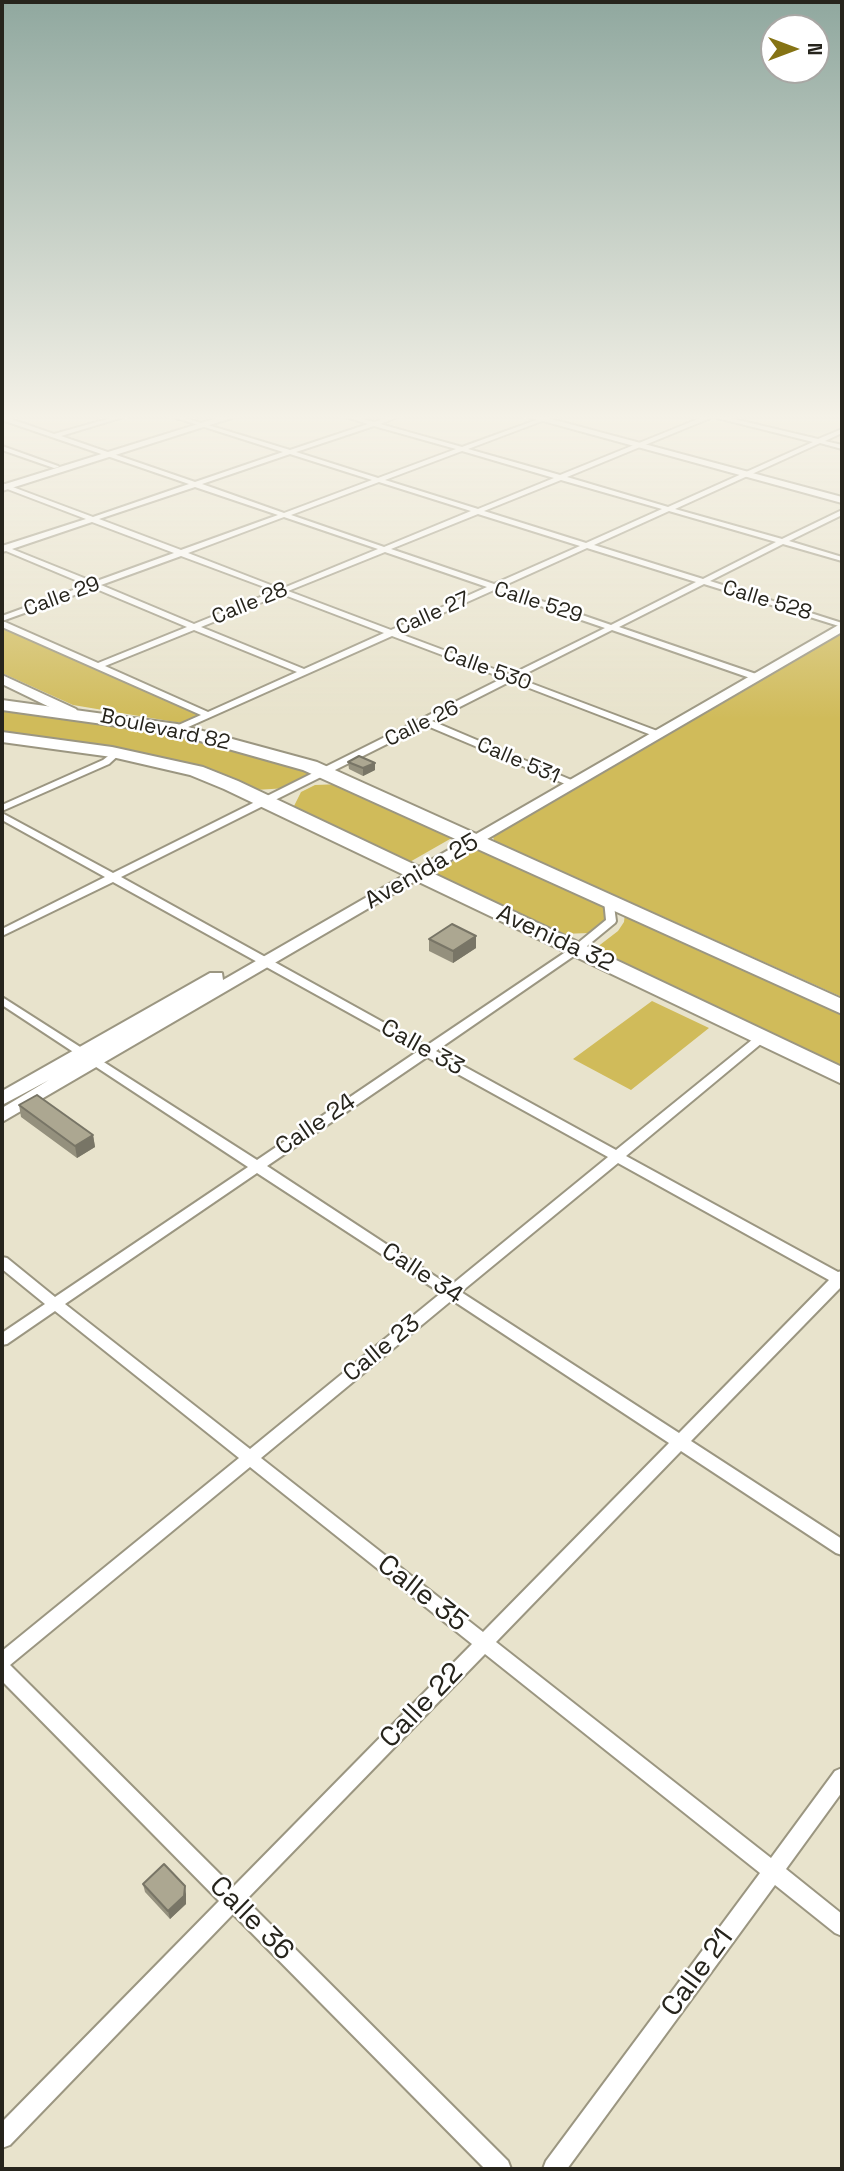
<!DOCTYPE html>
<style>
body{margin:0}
#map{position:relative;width:844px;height:2171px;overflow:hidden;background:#e8e3cc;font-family:"Space Grotesk",sans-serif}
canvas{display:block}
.frame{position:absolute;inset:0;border:4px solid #26241c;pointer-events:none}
.north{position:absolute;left:760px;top:14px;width:70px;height:70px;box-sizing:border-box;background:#fff;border:2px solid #a8a7a4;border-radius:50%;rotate:90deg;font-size:19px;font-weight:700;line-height:28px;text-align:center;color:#26241c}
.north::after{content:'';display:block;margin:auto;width:24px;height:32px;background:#857314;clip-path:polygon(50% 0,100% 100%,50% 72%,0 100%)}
</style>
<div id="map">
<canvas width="844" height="2171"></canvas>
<div class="frame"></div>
<div class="north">N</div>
</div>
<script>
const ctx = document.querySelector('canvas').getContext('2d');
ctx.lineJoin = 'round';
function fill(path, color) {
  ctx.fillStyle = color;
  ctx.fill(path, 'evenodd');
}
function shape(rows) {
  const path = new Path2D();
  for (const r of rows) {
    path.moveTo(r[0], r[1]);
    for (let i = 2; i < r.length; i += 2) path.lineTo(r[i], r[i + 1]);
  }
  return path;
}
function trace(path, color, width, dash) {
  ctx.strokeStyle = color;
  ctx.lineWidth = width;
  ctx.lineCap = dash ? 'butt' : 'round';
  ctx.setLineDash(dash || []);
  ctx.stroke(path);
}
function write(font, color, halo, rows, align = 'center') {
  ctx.font = font + ' "Space Grotesk",sans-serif';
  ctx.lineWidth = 5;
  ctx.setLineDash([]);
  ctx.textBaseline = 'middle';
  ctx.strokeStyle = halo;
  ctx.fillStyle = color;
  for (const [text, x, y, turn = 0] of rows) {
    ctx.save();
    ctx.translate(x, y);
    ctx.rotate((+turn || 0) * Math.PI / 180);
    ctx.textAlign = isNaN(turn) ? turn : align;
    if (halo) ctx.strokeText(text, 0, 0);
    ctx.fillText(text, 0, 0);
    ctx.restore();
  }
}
const green = shape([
 [2,627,195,711,198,716,181,723,73,705,2,673],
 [842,631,842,997,494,841,493,836],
 [2,707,154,728,319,772,288,788,255,790,44,738,2,735],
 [341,784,457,835,408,863,302,813,294,806,301,792,315,785],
 [479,845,606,906,608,918,599,929,589,933,562,934,431,875],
 [625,913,842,1010,842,1070,592,951,618,931,624,922],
 [652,1001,709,1028,631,1090,573,1059]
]);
const street = shape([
 [122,415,130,415,61,436,195,482,283,452,167,415,175,415,290,450,368,424,340,415,348,415,374,422,395,415,403,415,380,424,462,447,550,415,558,415,468,449,560,475,708,415,717,415,818,439,842,429,842,433,825,441,842,445,842,449,820,443,675,509,782,539,842,510,842,515,789,541,842,557,842,561,783,544,710,581,842,623,842,627,704,584,619,627,759,675,759,679,753,679,612,630,517,678,660,732,660,736,654,736,511,681,432,721,576,782,576,786,570,786,425,725,121,877,426,1046,573,947,606,920,604,900,605,898,613,898,616,921,615,923,581,951,436,1051,616,1150,758,1035,762,1034,768,1038,626,1156,838,1272,842,1271,842,1286,691,1441,842,1539,842,1555,836,1553,681,1451,496,1642,771,1858,835,1771,842,1768,842,1792,786,1869,842,1914,842,1936,835,1933,775,1885,567,2169,543,2169,546,2161,760,1873,485,1654,246,1900,508,2161,511,2169,485,2169,233,1914,10,2145,2,2148,2,2122,219,1901,2,1681,2,1651,239,1458,55,1311,7,1344,2,1345,2,1333,45,1304,2,1269,2,1257,7,1258,55,1297,248,1167,2,1005,2,997,257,1160,418,1051,113,882,2,936,2,929,105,877,2,820,2,813,113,873,503,678,392,636,177,732,173,729,174,727,201,715,2,627,2,622,5,622,98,663,187,627,94,588,2,621,2,616,87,585,6,551,2,552,2,546,86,519,2,487,2,483,93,517,189,484,2,420,2,416,54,434,122,415],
 [713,417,813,442,668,507,567,477,713,417],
 [374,426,456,449,378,478,296,452,374,426],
 [462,451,554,478,478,509,385,480,462,451],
 [290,454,372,480,284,513,202,484,290,454],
 [561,480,662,509,586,543,484,511,561,480],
 [379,482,471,511,384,547,291,515,379,482],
 [195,487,278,515,181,550,99,519,195,487],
 [669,511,776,542,703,579,594,545,669,511],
 [478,514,580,546,494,584,391,549,478,514],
 [284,517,378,549,281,589,188,553,284,517],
 [92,522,174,553,94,582,12,549,92,522],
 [587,548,696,582,611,625,501,587,587,548],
 [385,552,487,587,391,630,288,591,385,552],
 [181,556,275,591,194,624,101,585,181,556],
 [494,590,605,628,510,675,398,633,494,590],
 [282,594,384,633,304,669,201,627,282,594],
 [194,630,297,672,208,712,105,666,194,630],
 [427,1057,608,1157,450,1286,267,1166,427,1057],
 [618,1163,829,1280,679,1433,461,1292,618,1163],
 [257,1173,441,1293,250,1449,65,1304,257,1173],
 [452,1300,669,1443,483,1632,261,1458,452,1300],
 [250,1467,472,1644,233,1887,10,1665,250,1467],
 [2,446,58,466,59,467,54,468,2,450,2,446],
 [116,750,121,753,109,764,2,811,2,805,103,760,116,750]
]);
const secondary = shape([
 [227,415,241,415,2,491,2,485,227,415],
 [521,415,536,415,842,497,842,503,521,415],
 [842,623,842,632,2,1122,2,1108,49,1080,2,1105,2,1091,210,973,222,973,223,980,842,623],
 [2,675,76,709,78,712,66,715,2,684,2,675]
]);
const highway = shape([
 [2,700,177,724,317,762,842,999,842,1014,303,770,175,734,2,710,2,700],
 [2,732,112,747,203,767,238,781,842,1067,842,1084,224,789,190,775,112,757,2,742,2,732]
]);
const wall = shape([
 [348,762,375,763,375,770,363,776,349,769],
 [476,936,476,948,453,963,429,951,429,939],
 [19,1105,93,1135,95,1147,77,1158,21,1117],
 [143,1884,186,1894,186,1904,170,1919,145,1892]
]);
const shadedWall = shape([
 [375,763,375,770,363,776,363,768],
 [476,936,476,948,453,963,453,951],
 [93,1135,95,1147,77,1158,75,1146],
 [185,1886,186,1894,186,1904,170,1919,168,1911]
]);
const building = shape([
 [359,756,375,763,363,768,348,762,359,756],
 [452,924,476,936,453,951,429,939,452,924],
 [37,1095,93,1135,75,1146,19,1105,37,1095],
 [164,1864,185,1886,184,1896,168,1911,143,1884,164,1864]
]);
const farStreetnames = [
 ["Calle 29",62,597,-20],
 ["Calle 528",767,601,17],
 ["Calle 529",538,603,18],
 ["Calle 28",250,604,-22],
 ["Calle 27",433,614,-24],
 ["Calle 530",487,669,20],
 ["Calle 26",422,724,-26],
 ["Boulevard 82",165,730,12],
 ["Calle 531",518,761,23]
];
const streetNames = [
 ["Avenida 25",422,872,-30],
 ["Avenida 32",555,939,25],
 ["Calle 33",422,1048,29],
 ["Calle 24",316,1125,-34],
 ["Calle 34",422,1274,33],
 ["Calle 23",382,1349,-39]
];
const nearStreetnames = [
 ["Calle 35",422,1594,38],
 ["Calle 22",422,1706,-46],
 ["Calle 36",251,1919,45],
 ["Calle 21",698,1973,-54]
];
fill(green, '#d0bb5a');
trace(street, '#9b9681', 4);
trace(secondary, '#9b9681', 4);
trace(highway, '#9b9681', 4);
fill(street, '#fff');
fill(secondary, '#fff');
fill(highway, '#fff');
fill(wall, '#94907d');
fill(shadedWall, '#787566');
fill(building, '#aca791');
trace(building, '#787566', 2);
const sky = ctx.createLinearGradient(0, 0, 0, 719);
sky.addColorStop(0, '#90a89f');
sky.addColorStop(0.58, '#f5f2e8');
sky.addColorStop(1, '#f5f2e800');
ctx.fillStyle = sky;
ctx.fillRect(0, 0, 844, 719);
write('21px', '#26241c', '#fff', farStreetnames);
write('24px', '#26241c', '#fff', streetNames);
write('28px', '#26241c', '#fff', nearStreetnames);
</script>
